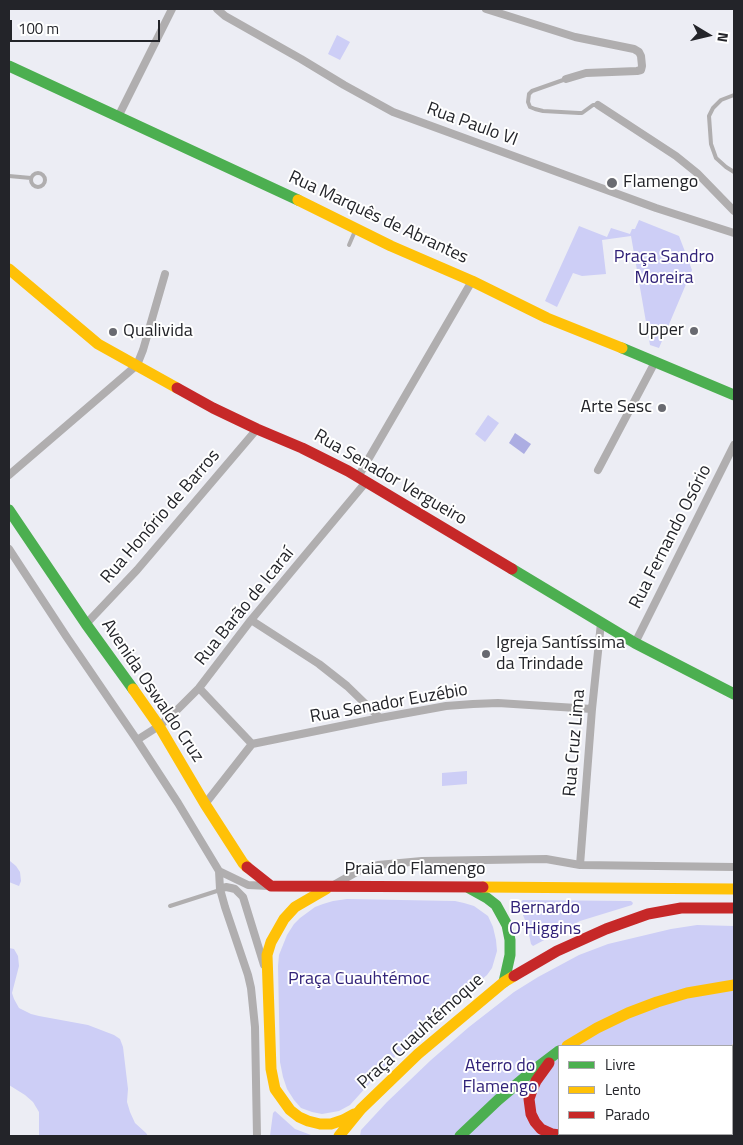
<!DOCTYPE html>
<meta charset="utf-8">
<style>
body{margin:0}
#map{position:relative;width:743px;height:1145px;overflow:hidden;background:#ecedf4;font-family:"Titillium Web",sans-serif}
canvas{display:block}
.frame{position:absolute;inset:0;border:10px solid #232429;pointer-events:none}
.legend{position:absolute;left:558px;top:1045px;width:175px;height:90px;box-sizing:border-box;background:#fff;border:1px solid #a7a7a9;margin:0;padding:6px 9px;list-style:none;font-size:15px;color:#232429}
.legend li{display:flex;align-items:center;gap:10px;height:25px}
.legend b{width:25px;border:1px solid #a7a7a9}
.north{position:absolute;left:683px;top:10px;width:50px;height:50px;-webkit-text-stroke:4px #fff;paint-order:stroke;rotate:99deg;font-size:14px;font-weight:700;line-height:20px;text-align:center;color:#232429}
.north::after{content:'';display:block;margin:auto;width:18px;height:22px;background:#232429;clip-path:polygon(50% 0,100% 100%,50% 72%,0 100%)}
.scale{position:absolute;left:10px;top:20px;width:150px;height:22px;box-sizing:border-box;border:2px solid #232429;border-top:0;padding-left:6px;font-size:15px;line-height:18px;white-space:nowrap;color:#232429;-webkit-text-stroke:4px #fff;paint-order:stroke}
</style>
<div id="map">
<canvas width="743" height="1145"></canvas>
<div class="frame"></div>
<ul class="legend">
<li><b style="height:6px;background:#4caf50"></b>Livre</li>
<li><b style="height:6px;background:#ffc107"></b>Lento</li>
<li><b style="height:6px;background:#c62828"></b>Parado</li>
</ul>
<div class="north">N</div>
<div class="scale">100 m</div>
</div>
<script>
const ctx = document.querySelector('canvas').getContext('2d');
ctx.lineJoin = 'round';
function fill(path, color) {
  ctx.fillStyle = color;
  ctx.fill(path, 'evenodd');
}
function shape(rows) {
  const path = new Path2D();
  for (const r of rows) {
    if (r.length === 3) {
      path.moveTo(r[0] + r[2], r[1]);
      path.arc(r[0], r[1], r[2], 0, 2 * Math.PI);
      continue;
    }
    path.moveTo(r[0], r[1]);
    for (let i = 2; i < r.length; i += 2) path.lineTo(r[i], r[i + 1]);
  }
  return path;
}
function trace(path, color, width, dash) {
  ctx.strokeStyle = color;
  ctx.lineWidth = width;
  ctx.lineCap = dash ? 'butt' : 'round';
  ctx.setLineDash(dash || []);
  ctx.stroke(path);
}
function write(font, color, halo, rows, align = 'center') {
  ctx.font = font + ' "Titillium Web",sans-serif';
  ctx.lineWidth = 4;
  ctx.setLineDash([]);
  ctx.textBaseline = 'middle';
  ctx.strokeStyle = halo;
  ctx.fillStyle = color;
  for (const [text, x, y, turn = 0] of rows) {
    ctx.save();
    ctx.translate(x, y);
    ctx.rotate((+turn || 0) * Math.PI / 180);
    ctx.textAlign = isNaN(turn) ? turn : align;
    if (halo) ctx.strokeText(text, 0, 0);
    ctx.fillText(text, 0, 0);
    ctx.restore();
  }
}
const green = shape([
 [337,35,350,42,340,60,328,54],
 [639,220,679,236,692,270,659,348,650,345,631,236,602,240,606,274,582,276,573,273,557,307,545,301,579,226,607,237,611,228,630,234,632,229,635,229],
 [488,415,499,423,485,442,475,434],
 [467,771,467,784,442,786,442,773],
 [9,859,10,861,16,866,20,872,21,881,19,886,9,882],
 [347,899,455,901,464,903,474,906,488,916,493,927,496,940,497,951,492,968,487,975,433,1021,387,1064,350,1105,339,1111,322,1114,312,1112,301,1108,294,1100,287,1089,283,1077,280,1062,278,966,279,955,287,935,294,924,300,918,315,907,323,904,333,901],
 [523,900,631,901,633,903,632,905,580,921,533,946,531,944,527,925,519,905,520,902],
 [697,925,734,926,734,1136,360,1136,361,1130,387,1102,431,1060,469,1027,514,992,538,977,579,955,608,944,671,929],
 [559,1046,732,1046,732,1134,559,1134],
 [9,948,14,949,18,956,19,966,12,993,14,999,19,1008,31,1014,39,1016,88,1025,114,1035,120,1039,123,1047,128,1089,127,1102,130,1112,135,1123,146,1133,148,1136,39,1136,39,1112,33,1102,25,1095,9,1085],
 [275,1111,295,1129,311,1135,324,1136,270,1136,273,1113]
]);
const water = shape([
 [515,433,531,444,524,454,509,443]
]);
const lane = shape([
 [566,79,532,91,529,94,528,102,530,107,535,109,543,111,579,113,582,113,593,105,598,105],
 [734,95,721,100,713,108,709,116,711,144,716,158,726,167,734,172],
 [38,180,7],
 [9,176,31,178],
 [349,245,355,231],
 [170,906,220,890]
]);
const street = shape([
 [217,9,225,16,301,59,344,85,393,112,656,208,734,233],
 [486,9,575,37,634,49,639,52,641,56,642,66,641,70,637,71,586,73,566,79],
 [598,105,676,156,697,173,734,211],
 [118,117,172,9],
 [598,470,655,362],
 [9,475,137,365,143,350,165,274],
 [358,477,472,281],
 [9,549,66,636,137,740,178,803,219,871,248,885,269,886],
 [251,620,319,664,347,686,380,718],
 [86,624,137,570,257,429],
 [635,643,734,445],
 [199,688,252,744],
 [137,740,159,726,170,717,199,688,251,620,366,482],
 [252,744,380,718,446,706,473,704,498,703,592,709],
 [205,804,252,744],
 [580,865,592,709,601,623],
 [219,871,220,889,225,907,248,975,251,988,255,1027,257,1136],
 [332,886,360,870,378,865,422,861,546,859,580,865,734,867],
 [220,889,226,887,231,888,235,889,243,897,264,965]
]);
const fast = shape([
 [9,66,298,200],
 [622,348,734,395],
 [9,510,86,624,133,689],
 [512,569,635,643,734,694],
 [469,888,487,898,496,905,507,925,510,940,510,955,504,982],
 [460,1136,498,1100,530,1073,559,1051]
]);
const slow = shape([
 [298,200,391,246,472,281,547,318,622,348],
 [9,269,98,344,177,388],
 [133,689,159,726,205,804,243,863,247,867],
 [483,887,734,889],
 [326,889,295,907,284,919,271,942,267,955,271,1069,275,1089,290,1110,299,1117,308,1121,320,1124,331,1124,343,1120,354,1114],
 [567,1046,597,1028,628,1013,657,1002,687,993,734,985],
 [732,1051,734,1050],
 [339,1136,361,1109,418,1054,504,982,514,976]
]);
const jam = shape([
 [177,388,213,408,257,429,302,448,348,471,512,569],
 [247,867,271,886,483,887],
 [514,976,557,951,606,929,648,914,681,908,734,908],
 [549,1063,536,1081,532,1090,529,1099,531,1114,535,1122,541,1129,552,1134,559,1135,573,1134],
 [587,1136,589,1134]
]);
const markers = [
 [612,183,6,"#696a70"],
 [694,331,5,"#696a70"],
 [113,332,5,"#696a70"],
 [662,408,5,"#696a70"],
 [486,654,5,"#696a70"]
];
const streetNames = [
 ["Rua Paulo VI",472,125,20],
 ["Rua Marquês de Abrantes",378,218,25],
 ["Rua Senador Vergueiro",390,478,30],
 ["Rua Honório de Barros",161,517,-49],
 ["Rua Fernando Osório",671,537,-63],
 ["Rua Barão de Icaraí",245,607,-51],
 ["Avenida Oswaldo Cruz",152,691,56],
 ["Rua Senador Euzébio",389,704,-10],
 ["Rua Cruz Lima",575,743,-85],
 ["Praia do Flamengo",415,870],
 ["Praça Cuauhtémoque",421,1032,-42]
];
const poiNames = [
 ["Flamengo",623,183],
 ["Upper",684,331,"right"],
 ["Qualivida",123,332],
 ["Arte Sesc",652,408,"right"],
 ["Igreja Santíssima",496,644],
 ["da Trindade",496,665]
];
const parkNames = [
 ["Praça Sandro",664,258],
 ["Moreira",664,279],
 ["Bernardo",545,909],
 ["O'Higgins",545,930],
 ["Praça Cuauhtémoc",359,980],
 ["Aterro do",500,1067],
 ["Flamengo",500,1088]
];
fill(green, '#cdcef6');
fill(water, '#acade2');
trace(lane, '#b0aeaf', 4);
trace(street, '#b0aeaf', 8);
trace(fast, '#4caf50', 11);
trace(slow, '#ffc107', 11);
trace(jam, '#c62828', 11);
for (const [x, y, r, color] of markers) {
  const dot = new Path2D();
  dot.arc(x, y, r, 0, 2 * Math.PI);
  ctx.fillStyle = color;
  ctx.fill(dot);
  trace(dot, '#fff', 2);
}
write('18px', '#232429', '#fff', streetNames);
write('18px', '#232429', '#fff', poiNames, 'left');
write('18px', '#312278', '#fff', parkNames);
</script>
